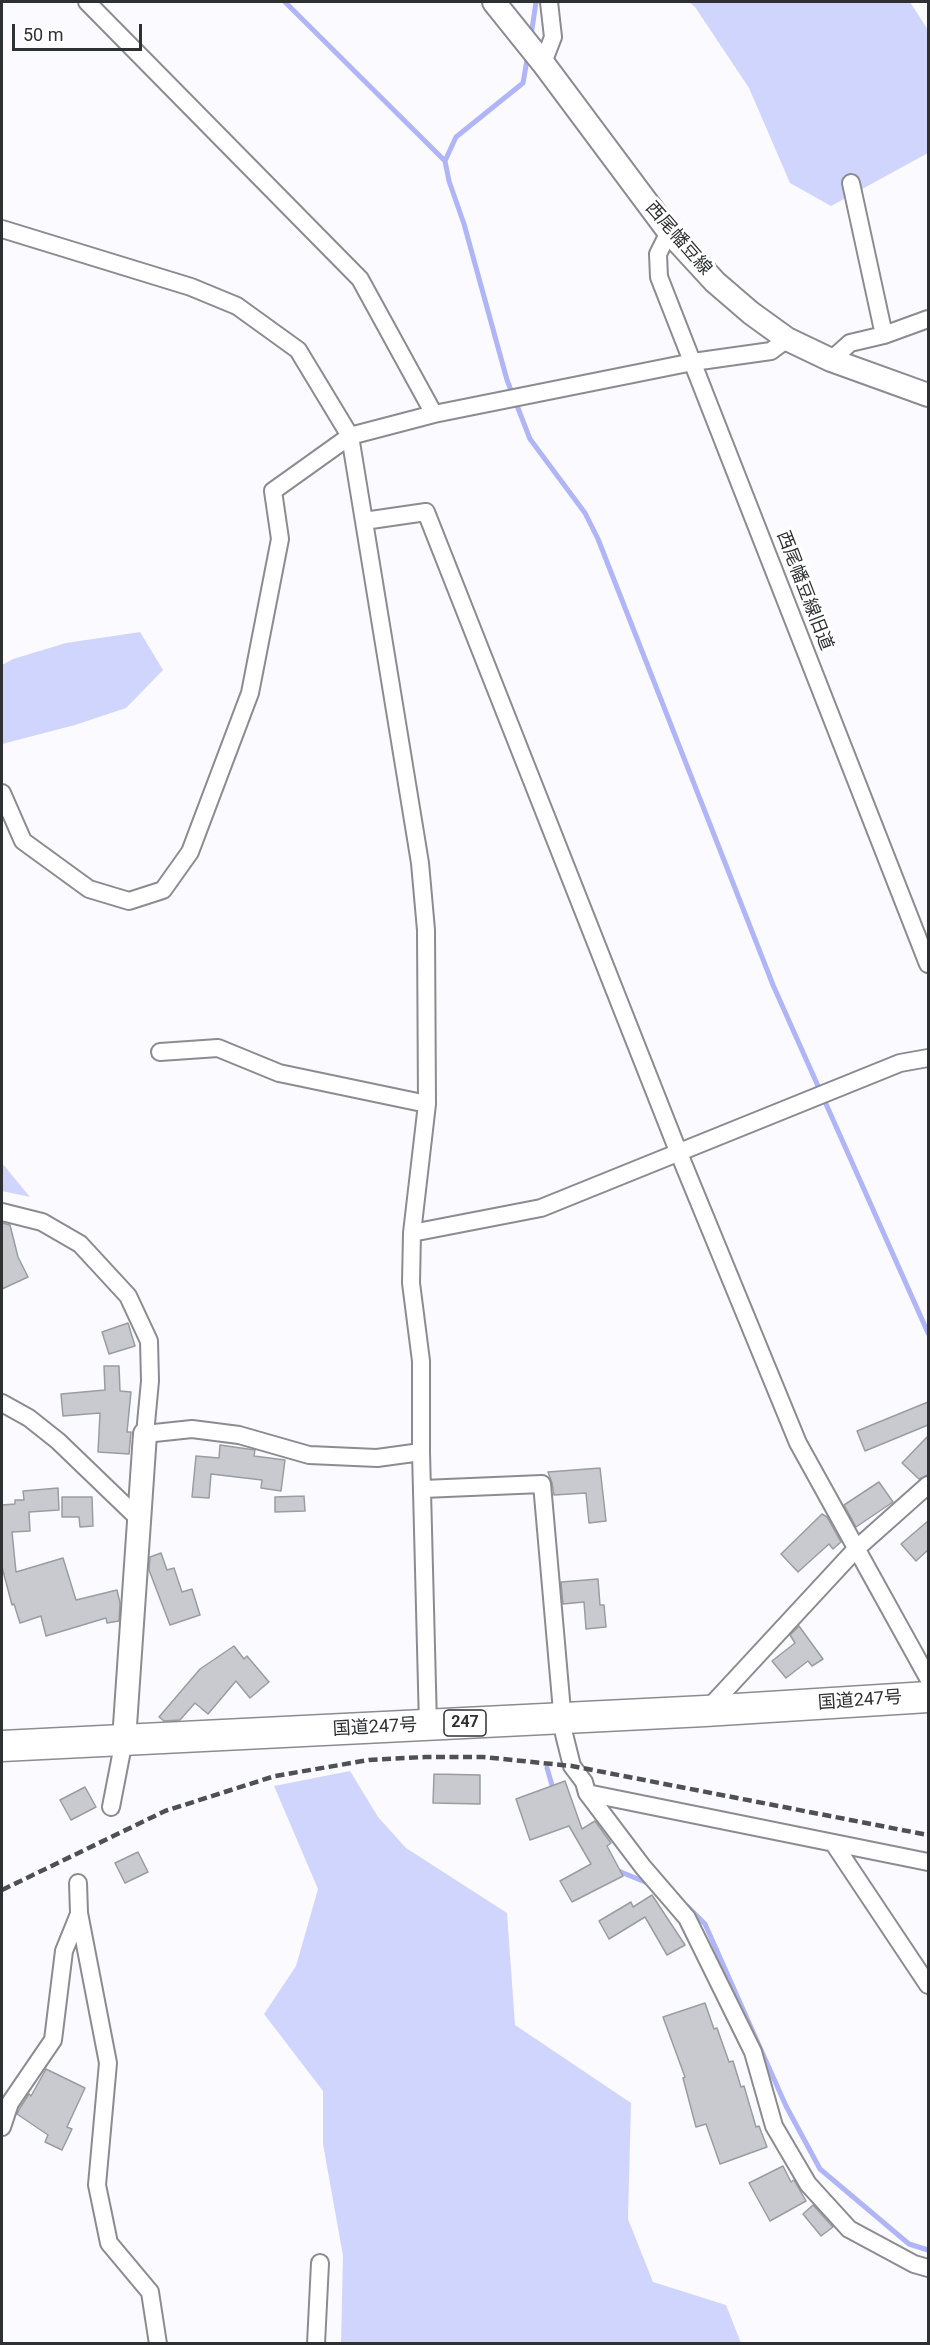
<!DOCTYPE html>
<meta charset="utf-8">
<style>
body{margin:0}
#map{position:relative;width:930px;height:2345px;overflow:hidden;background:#fbfbff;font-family:Roboto,sans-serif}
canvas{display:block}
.frame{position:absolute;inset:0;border:3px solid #2f3032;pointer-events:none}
.scale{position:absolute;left:12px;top:24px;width:130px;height:27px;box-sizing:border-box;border:3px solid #2f3032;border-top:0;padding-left:8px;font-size:18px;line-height:21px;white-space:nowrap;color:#2f3032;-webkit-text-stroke:4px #fff;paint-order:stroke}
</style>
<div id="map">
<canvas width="930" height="2345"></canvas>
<div class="frame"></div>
<div class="scale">50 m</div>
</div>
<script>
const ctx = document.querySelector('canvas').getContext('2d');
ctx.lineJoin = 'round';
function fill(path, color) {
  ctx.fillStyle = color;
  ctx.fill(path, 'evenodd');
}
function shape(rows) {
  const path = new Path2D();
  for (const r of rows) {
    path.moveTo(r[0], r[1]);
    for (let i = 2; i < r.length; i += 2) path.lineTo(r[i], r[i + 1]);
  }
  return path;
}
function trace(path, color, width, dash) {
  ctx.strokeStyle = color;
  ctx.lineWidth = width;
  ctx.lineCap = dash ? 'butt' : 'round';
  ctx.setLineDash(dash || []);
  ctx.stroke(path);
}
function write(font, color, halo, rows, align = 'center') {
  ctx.font = font + ' Roboto,"Noto Sans JP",sans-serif';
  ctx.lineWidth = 6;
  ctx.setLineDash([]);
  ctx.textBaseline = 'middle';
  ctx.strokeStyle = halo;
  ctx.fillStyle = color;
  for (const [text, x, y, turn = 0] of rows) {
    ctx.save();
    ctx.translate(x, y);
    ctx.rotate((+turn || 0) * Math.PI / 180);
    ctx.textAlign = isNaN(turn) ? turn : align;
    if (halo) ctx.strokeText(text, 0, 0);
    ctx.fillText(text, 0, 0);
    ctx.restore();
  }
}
const green = shape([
 [689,2,910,2,928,30,928,153,831,206,790,183,749,88,695,7],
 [140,632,163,670,126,708,75,725,2,744,2,665,13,659,66,643],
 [2,1163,30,1197,2,1191],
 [350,1771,378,1817,406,1848,507,1913,515,2025,631,2103,628,2219,653,2282,726,2305,741,2343,341,2343,343,2256,323,2144,323,2091,264,2014,296,1966,318,1889,274,1786]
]);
const stream = shape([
 [285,2,445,161,449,181,464,224,507,380,530,439,585,513,598,539,773,985,928,1333],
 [531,36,536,2],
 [445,161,456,137,523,83,528,54],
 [547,1768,554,1792],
 [616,1870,650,1884],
 [687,1906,705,1924,786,2106,820,2169,909,2244,928,2250]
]);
const building = shape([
 [2,1223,10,1225,18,1257,28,1277,2,1289,2,1223],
 [128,1323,135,1346,109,1354,102,1332,128,1323],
 [104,1366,119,1366,120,1391,131,1392,127,1432,131,1432,129,1454,98,1452,100,1413,63,1416,61,1394,105,1390,104,1366],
 [928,1402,928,1425,865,1451,857,1431,928,1402],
 [928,1436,928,1475,919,1479,902,1463,928,1436],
 [220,1445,255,1450,254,1456,285,1460,281,1491,261,1488,262,1480,211,1474,209,1498,192,1497,196,1456,219,1458,220,1445],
 [600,1468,606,1521,589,1523,586,1493,554,1495,552,1483,548,1472,600,1468],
 [879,1482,893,1502,856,1527,844,1505,879,1482],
 [58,1488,59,1510,29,1512,30,1531,12,1532,16,1572,63,1558,76,1600,117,1590,120,1603,119,1621,107,1623,106,1618,46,1636,41,1616,20,1623,14,1604,12,1605,2,1567,2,1505,15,1504,15,1500,24,1500,23,1491,58,1488],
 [304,1496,305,1511,275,1512,275,1497,304,1496],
 [62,1497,92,1497,93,1526,80,1527,79,1517,62,1517,62,1497],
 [822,1514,827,1517,841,1542,833,1549,829,1544,798,1572,781,1554,822,1514],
 [928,1521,928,1550,916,1561,901,1544,928,1521],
 [161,1553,167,1570,174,1568,182,1592,192,1589,200,1615,170,1625,149,1570,150,1557,161,1553],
 [598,1579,600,1605,604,1605,606,1627,586,1629,584,1602,563,1604,561,1582,598,1579],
 [799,1626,823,1659,812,1666,808,1661,786,1678,772,1661,795,1643,790,1635,799,1626],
 [234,1646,244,1659,247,1656,269,1682,250,1698,236,1681,208,1714,195,1703,180,1720,164,1721,159,1717,200,1669,234,1646],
 [434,1774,480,1775,480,1804,433,1803,434,1774],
 [565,1781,582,1829,595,1821,611,1843,607,1846,623,1876,572,1902,560,1881,591,1864,569,1826,530,1840,516,1799,565,1781],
 [85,1787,96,1807,71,1820,60,1800,85,1787],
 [138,1852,148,1872,125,1883,115,1863,138,1852],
 [652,1895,685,1945,667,1955,645,1917,609,1939,599,1921,631,1902,633,1907,652,1895],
 [705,2003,714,2029,717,2028,729,2062,733,2061,741,2087,744,2086,756,2127,759,2126,767,2147,720,2164,706,2124,696,2127,683,2078,685,2077,663,2017,705,2003],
 [46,2069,85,2088,67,2127,72,2129,62,2150,45,2142,48,2135,17,2114,20,2108,29,2094,31,2096,46,2069],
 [783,2166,791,2182,794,2180,806,2201,770,2221,749,2183,783,2166],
 [813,2205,833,2227,821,2236,803,2214,813,2205]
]);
const street = shape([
 [87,2,360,279,434,414],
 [543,63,553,37,549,2],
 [851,183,884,335],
 [2,229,191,287,237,306,298,350,350,436,420,863,426,930,427,1104,412,1233,411,1283,421,1361,421,1452,428,1725],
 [669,232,658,254,659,277,928,964],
 [831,360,850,343,884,335,928,319],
 [364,521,426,512,678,1151,798,1443,928,1678],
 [2,793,23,841,89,889,129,901,163,890,190,852,250,693,280,539,273,491,350,436,434,414,693,362,771,351,787,339],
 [160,1052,218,1048,279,1073,427,1104],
 [2,1212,42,1222,80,1244,128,1296,149,1341,150,1381,145,1434,192,1429,239,1435,309,1455,377,1458,421,1452],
 [412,1233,541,1208,900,1063,928,1058],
 [2,1403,29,1418,58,1441,139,1519],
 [423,1489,542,1484,564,1734,572,1766,584,1782,587,1793,643,1867,687,1918,753,2052,774,2126,808,2184,849,2229,914,2264,928,2268],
 [706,1711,856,1549,928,1485],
 [587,1793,928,1862],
 [111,1807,124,1740],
 [834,1844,928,1985],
 [78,1883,79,1913,108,2063,97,2185,109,2243,150,2292,158,2344],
 [2,2127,10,2103,53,2040,64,1951,79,1914],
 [316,2344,320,2263]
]);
const secondary = shape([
 [494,2,543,63,669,232,715,282,751,313,787,339,831,360,928,395],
 [124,1740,145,1434]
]);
const highway = shape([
 [2,1746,705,1711,928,1697]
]);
const rail = shape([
 [2,1890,165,1811,275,1776,369,1760,425,1757,483,1757,572,1766,928,1835]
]);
const shields = [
 [465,1723,42]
];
const shieldNames = [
 ["247",465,1723]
];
const streetNames = [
 ["西尾幡豆線",678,239,49],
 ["西尾幡豆線旧道",804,591,69],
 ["国道247号",860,1701,-4],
 ["国道247号",375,1728,-3]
];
fill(green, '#d0d5fe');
trace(stream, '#b0b5f7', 5);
fill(building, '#c9cad0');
trace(building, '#9b9ca2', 1.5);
trace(street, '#8b8b91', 20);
trace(secondary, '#8b8b91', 26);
trace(highway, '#8b8b91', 33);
trace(street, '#fff', 16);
trace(secondary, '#fff', 22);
trace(highway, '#fff', 30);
trace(rail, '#4f5053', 4.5, [9, 4.5]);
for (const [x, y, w] of shields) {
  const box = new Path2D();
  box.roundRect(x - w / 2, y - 13, w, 26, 4.5);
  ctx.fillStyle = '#fff';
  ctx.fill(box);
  trace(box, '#2f3032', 1.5);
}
write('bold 16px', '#2f3032', null, shieldNames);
write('18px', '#2f3032', '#fff', streetNames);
</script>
